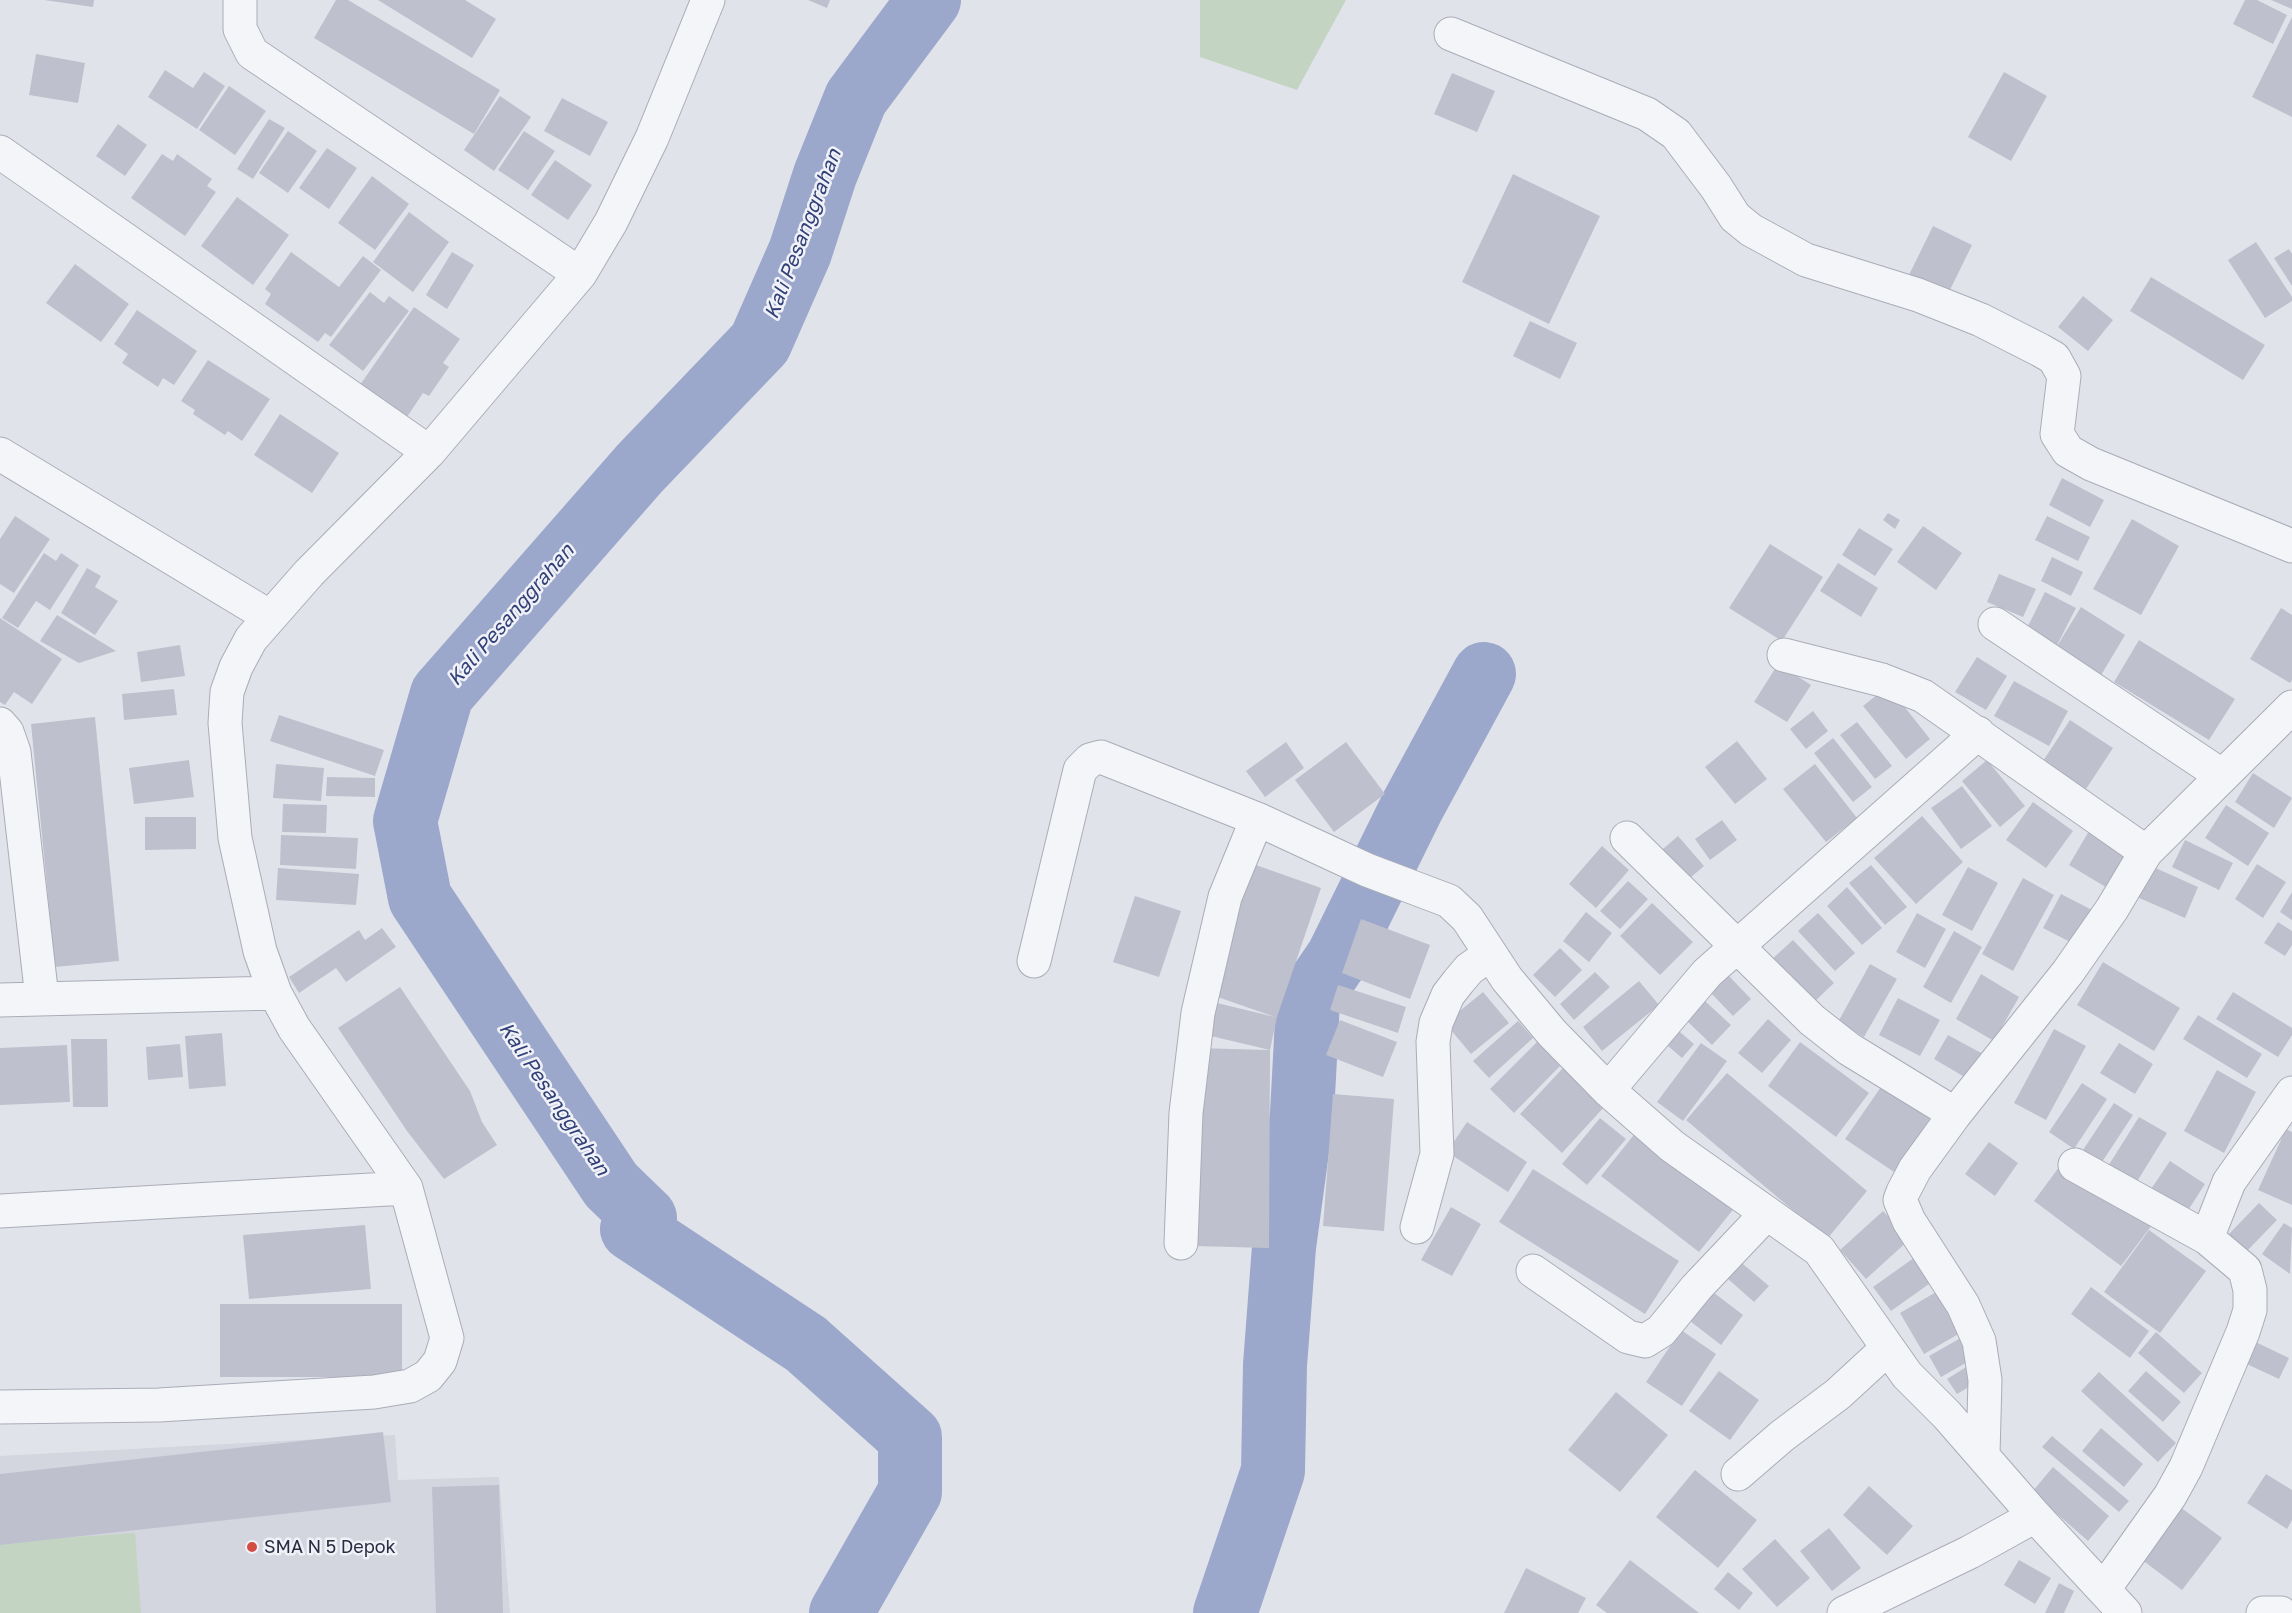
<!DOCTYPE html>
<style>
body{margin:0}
canvas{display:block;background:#e1e3ea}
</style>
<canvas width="2292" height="1613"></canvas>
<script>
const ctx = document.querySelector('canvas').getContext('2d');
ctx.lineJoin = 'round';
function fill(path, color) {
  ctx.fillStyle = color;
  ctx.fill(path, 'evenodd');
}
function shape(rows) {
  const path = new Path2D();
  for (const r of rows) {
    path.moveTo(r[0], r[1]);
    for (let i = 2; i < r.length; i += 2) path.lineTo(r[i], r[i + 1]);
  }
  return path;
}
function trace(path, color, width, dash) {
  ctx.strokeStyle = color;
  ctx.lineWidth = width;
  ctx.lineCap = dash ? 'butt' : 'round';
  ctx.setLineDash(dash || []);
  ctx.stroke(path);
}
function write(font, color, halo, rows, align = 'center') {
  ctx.font = font + ' "Golos Text",sans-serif';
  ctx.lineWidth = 5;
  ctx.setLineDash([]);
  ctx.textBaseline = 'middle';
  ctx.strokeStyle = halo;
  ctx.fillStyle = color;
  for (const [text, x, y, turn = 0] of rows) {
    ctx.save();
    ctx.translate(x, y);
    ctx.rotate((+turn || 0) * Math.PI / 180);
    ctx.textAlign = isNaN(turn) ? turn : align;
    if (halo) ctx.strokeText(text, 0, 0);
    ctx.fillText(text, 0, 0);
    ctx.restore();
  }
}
const built = shape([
 [395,1435,398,1480,499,1477,510,1613,0,1613,0,1456]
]);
const green = shape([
 [1200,0,1346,0,1297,90,1200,57],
 [135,1533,141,1613,0,1613,0,1542]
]);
const river = shape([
 [841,1613,910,1492,910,1437,806,1344,632,1229,645,1218,611,1185,420,898,405,821,442,694,640,468,760,343,800,252,825,175,856,98,929,0],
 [1225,1613,1273,1471,1275,1365,1284,1247,1302,1114,1308,1001,1338,957,1412,807,1484,674]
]);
const building = shape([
 [44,0,94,0,93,7],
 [336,0,348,0,500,90,474,134,314,38],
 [378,0,465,0,496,19,472,58],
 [808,0,830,0,827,8],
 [2245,0,2257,0,2287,15,2273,44,2233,24],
 [2271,0,2292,0,2292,9],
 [2292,17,2292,117,2252,97],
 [36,54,85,63,78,103,29,95],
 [165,70,193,88,204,72,225,86,197,129,148,97],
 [2004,72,2047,96,2011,161,1968,137],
 [1452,73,1495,91,1477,132,1434,114],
 [229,86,266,111,235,155,199,130],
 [500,96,531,117,494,171,464,150],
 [562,98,608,122,590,156,544,131],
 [269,119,285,128,253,179,237,169],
 [118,124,147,145,125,176,96,156],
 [288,131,317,151,288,193,259,173],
 [524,131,555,151,528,190,498,170],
 [327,148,357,168,329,209,299,188],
 [162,154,173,161,177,154,212,179,207,186,216,192,185,236,131,198],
 [555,160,592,185,568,220,531,195],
 [1513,174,1600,216,1549,324,1462,282],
 [372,176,409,204,375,250,338,223],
 [237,197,289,235,253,285,201,246],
 [409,212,449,242,413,292,373,262],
 [1933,226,1972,245,1947,296,1908,277],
 [2256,242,2292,297,2292,301,2265,318,2228,260],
 [2289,249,2292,254,2292,286,2274,258],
 [291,252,339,287,363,256,381,270,331,337,325,333,318,342,265,304,271,294,265,289],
 [452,252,474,265,447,309,426,295],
 [75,264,129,304,101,342,46,303],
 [2151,277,2265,345,2243,380,2130,311],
 [370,292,384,303,389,296,409,311,363,371,329,345],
 [2083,296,2113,320,2088,351,2058,327],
 [414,307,460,339,443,363,449,367,429,396,423,393,407,417,360,385],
 [137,310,197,351,174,385,163,378,158,387,122,363,128,354,114,344],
 [1530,321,1577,343,1560,379,1513,356],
 [208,360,270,399,242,441,228,431,225,435,193,414,195,410,181,401],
 [280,414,339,453,312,493,254,455],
 [2062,478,2104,500,2090,527,2049,505],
 [1888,513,1900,520,1895,529,1883,520],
 [15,516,50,539,14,593,0,584,0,539],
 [2047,516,2090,537,2078,561,2035,540],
 [2132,519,2179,546,2141,615,2093,589],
 [1923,526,1962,553,1936,590,1897,562],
 [1859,528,1893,549,1875,576,1842,555],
 [1770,544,1823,577,1782,641,1729,608],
 [44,553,56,561,61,553,79,565,50,610,36,601,18,628,2,618],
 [2052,557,2083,572,2071,596,2041,581],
 [1838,563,1878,588,1861,617,1820,591],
 [87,568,101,576,95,587,118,601,95,635,61,613],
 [1999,574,2036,589,2023,617,1987,602],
 [2045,592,2076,608,2054,651,2081,607,2125,635,2097,682,2021,640],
 [2281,608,2292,615,2292,680,2290,683,2250,659],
 [57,615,116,651,79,663,40,641],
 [0,618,62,659,32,704,14,692,5,705,0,702],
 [2139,640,2235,699,2209,740,2114,682],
 [180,645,185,676,141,682,137,652],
 [1977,657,2007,676,1986,710,1955,692],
 [1778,664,1811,685,1787,722,1754,702],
 [2014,681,2068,711,2049,746,1994,716],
 [1888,686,1930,739,1906,759,1863,706],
 [174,689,177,715,124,720,122,694],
 [1813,711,1828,731,1806,749,1790,729],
 [279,715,384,750,375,776,270,741],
 [95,717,119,961,55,967,31,724],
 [2070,720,2113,748,2086,789,2043,761],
 [1857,722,1892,766,1875,779,1840,735],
 [1833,738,1872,787,1853,802,1814,753],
 [1737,741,1767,779,1735,804,1705,767],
 [1286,742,1304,768,1265,797,1246,771],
 [1346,742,1385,794,1334,832,1295,780],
 [189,760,194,797,134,804,129,768],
 [1987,760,2025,806,2000,827,1962,781],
 [276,764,324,768,321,801,273,798],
 [1815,764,1857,818,1826,842,1783,789],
 [2253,773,2292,798,2274,828,2235,802],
 [327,777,375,778,375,797,326,796],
 [1962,786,1992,826,1961,849,1931,808],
 [2033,802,2073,831,2046,868,2006,840],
 [283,804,327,805,326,833,282,832],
 [2226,805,2269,833,2248,866,2205,838],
 [1922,816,1963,862,1916,904,1874,858],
 [145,817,196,817,196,849,145,850],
 [1722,820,1737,840,1710,860,1695,839],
 [2089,831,2129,855,2109,889,2069,865],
 [281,835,358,838,356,869,280,865],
 [1678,836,1704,866,1682,885,1656,855],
 [2185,840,2233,863,2219,890,2172,867],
 [1602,846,1629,870,1596,908,1569,884],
 [1253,864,1321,888,1277,1017,1270,1050,1211,1036,1217,1003,1275,1017,1209,994],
 [2257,864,2286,882,2263,918,2235,899],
 [1871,865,1907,907,1885,925,1849,883],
 [2151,866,2198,887,2185,918,2137,897],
 [1968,867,1998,883,1972,931,1942,915],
 [278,868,359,874,356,905,276,900],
 [2023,878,2054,895,2013,971,1982,954],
 [1628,881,1648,899,1620,929,1600,911],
 [1847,887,1882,928,1862,945,1827,906],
 [2292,892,2292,920,2280,912],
 [2061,894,2092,910,2074,944,2043,928],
 [1135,896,1181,911,1159,977,1113,962],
 [1652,903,1693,942,1660,975,1620,936],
 [1586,912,1612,933,1589,962,1563,941],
 [1818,913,1855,953,1835,971,1798,931],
 [1917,913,1946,929,1925,968,1896,952],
 [1361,919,1430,945,1410,999,1342,973],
 [2278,922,2292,931,2292,945,2285,956,2264,943],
 [382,928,396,947,346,982,336,968,299,993,289,977,359,930,365,940],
 [1954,931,1982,947,1951,1003,1923,987],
 [1793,940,1834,983,1812,1004,1771,960],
 [1560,948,1582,970,1555,997,1533,975],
 [2103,962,2180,1008,2154,1051,2077,1005],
 [1870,964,1897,979,1864,1037,1838,1022],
 [1595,972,1610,987,1574,1020,1560,1004],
 [1981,974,2019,997,1994,1041,1956,1019],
 [1728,975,1751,999,1733,1016,1710,992],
 [1639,981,1659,1005,1602,1051,1583,1027],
 [1338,985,1406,1007,1398,1033,1330,1010],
 [400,987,470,1091,482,1122,497,1145,444,1179,407,1131,338,1028],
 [1483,992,1509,1023,1471,1054,1445,1023],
 [2233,992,2292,1028,2292,1035,2278,1057,2216,1019],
 [1898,998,1940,1020,1920,1056,1879,1035],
 [1705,1001,1731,1025,1712,1045,1686,1020],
 [2198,1015,2262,1054,2247,1078,2183,1039],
 [1768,1019,1791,1040,1762,1073,1738,1053],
 [1340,1020,1397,1042,1383,1077,1326,1055],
 [1518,1021,1533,1038,1489,1078,1473,1061],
 [1667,1021,1694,1044,1682,1058,1655,1035],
 [2054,1029,2086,1046,2046,1120,2014,1103],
 [222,1033,226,1086,189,1089,185,1036],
 [1948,1035,1983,1054,1968,1079,1934,1059],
 [71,1039,107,1039,108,1107,73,1107],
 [1537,1042,1560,1066,1514,1113,1490,1089],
 [1800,1042,1869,1093,1836,1137,1768,1086],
 [1701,1043,1727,1061,1683,1121,1657,1102],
 [2119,1043,2153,1064,2135,1094,2100,1073],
 [180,1044,183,1077,148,1080,146,1047],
 [67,1045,70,1102,0,1105,0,1048],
 [1195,1048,1270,1050,1269,1248,1193,1246],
 [1563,1068,1605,1106,1562,1153,1520,1114],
 [2217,1070,2256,1092,2224,1153,2184,1131],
 [1727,1073,1867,1191,1827,1239,1686,1120],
 [2082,1083,2107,1099,2074,1149,2049,1132],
 [1883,1084,1931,1117,1894,1172,1845,1139],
 [1333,1094,1394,1099,1384,1231,1323,1226],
 [2114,1103,2133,1115,2100,1165,2081,1153],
 [2139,1117,2167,1133,2133,1188,2105,1171],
 [1600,1118,1626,1139,1587,1185,1562,1164],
 [1467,1122,1527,1162,1508,1192,1447,1152],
 [2286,1129,2292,1132,2292,1205,2258,1190],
 [1637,1131,1736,1206,1699,1252,1601,1176],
 [1989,1142,2018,1163,1995,1196,1965,1174],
 [2065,1159,2152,1225,2121,1266,2034,1201],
 [2170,1161,2205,1184,2185,1215,2149,1192],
 [1533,1169,1679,1261,1645,1314,1499,1222],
 [2259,1203,2277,1220,2245,1253,2227,1236],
 [1451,1207,1481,1224,1452,1276,1421,1260],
 [1883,1211,1910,1239,1866,1279,1840,1250],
 [2284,1223,2292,1228,2290,1274,2262,1254],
 [365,1225,371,1289,249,1299,243,1235],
 [2149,1230,2206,1271,2160,1333,2104,1292],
 [1731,1254,1769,1286,1754,1302,1718,1270],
 [1918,1255,1936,1279,1891,1311,1873,1287],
 [2091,1287,2149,1331,2130,1358,2071,1314],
 [1943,1288,1967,1329,1924,1354,1900,1313],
 [1709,1289,1743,1315,1721,1345,1686,1318],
 [220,1304,402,1304,402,1377,220,1377],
 [1681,1330,1716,1354,1682,1406,1646,1382],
 [2156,1332,2202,1373,2184,1393,2138,1353],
 [1966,1335,1978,1356,1941,1377,1929,1356],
 [2247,1338,2289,1358,2279,1379,2236,1359],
 [1971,1364,1981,1380,1957,1394,1947,1379],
 [1719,1371,1759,1400,1730,1440,1689,1411],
 [2146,1371,2181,1402,2163,1422,2128,1391],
 [2099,1372,2176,1443,2158,1462,2081,1391],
 [1616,1392,1668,1435,1620,1492,1568,1450],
 [2101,1428,2143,1464,2124,1487,2082,1451],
 [383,1432,391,1502,0,1545,0,1474],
 [2052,1436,2129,1501,2119,1512,2042,1447],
 [2053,1467,2109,1516,2088,1541,2032,1492],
 [1695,1470,1757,1520,1718,1568,1656,1517],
 [2266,1474,2292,1490,2292,1520,2287,1529,2247,1503],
 [499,1485,503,1613,436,1613,432,1487],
 [1869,1486,1913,1526,1887,1555,1843,1515],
 [2176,1504,2222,1538,2182,1590,2137,1556],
 [1829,1528,1861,1568,1832,1591,1800,1551],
 [1775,1539,1810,1578,1777,1607,1742,1569],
 [1630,1560,1699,1613,1607,1613,1596,1605],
 [2019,1560,2051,1578,2035,1604,2004,1585],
 [1526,1568,1586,1598,1578,1613,1504,1613],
 [1728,1572,1753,1593,1739,1610,1714,1589],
 [2059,1583,2074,1591,2064,1613,2045,1613]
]);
const minor = shape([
 [240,0,240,29,252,53,580,274],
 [1451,34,1647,114,1676,134,1716,187,1735,217,1751,230,1806,260,1918,295,1981,320,2040,350,2054,358,2064,376,2057,434,2068,451,2091,464,2292,546],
 [0,152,429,452],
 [0,454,270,617],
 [1995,624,2221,775],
 [1784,655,1882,680,1923,696,2146,852],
 [0,724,7,732,14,752,42,998],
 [1627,838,1812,1020,1849,1049,1955,1114],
 [1034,961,1080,770,1090,760,1101,757,1257,819,1367,870,1449,901,1467,918,1507,979,1552,1033,1608,1090,1672,1146,1819,1250,1907,1375,1947,1415,2035,1516,2125,1613],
 [0,1000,275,993],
 [1608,1090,1707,973,1978,733],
 [2075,1165,2207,1238],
 [0,1211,406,1188],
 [1417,1227,1437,1154,1433,1042,1436,1023,1448,995,1458,982,1469,969,1490,954],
 [1181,1243,1186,1113,1198,1013,1225,897,1257,819],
 [1533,1271,1628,1337,1645,1341,1661,1331,1696,1288,1767,1213],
 [0,1407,159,1405,374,1392,410,1386,428,1376,440,1361,447,1338,406,1188,294,1028,275,993,260,951,235,838,225,723,227,692,236,667,251,639,309,573,429,452,580,274,611,222,652,138,708,0],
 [1983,1454,1985,1380,1979,1341,1963,1305,1909,1221,1900,1200,1903,1192,1915,1169,1955,1114,2068,972,2112,909,2146,852,2292,707],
 [1738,1474,1782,1436,1838,1394,1888,1348],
 [2104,1589,2170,1496,2186,1467,2243,1332,2250,1310,2250,1290,2245,1270,2207,1238,2229,1182,2292,1093],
 [1844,1613,1970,1552,2035,1516],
 [2263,1613,2281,1613]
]);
const markers = [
 [252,1547,6,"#d34d43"]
];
const poiNames = [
 ["SMA N 5 Depok",264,1547]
];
const waterNames = [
 ["Kali Pesanggrahan",803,234,-69],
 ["Kali Pesanggrahan",511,615,-49],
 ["Kali Pesanggrahan",554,1099,56]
];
fill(built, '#d3d5df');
fill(green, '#c3d5c2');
trace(river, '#9ba8cb', 64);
fill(building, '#bec1cd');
trace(minor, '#aaacb8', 35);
trace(minor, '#f4f5f8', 33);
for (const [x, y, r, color] of markers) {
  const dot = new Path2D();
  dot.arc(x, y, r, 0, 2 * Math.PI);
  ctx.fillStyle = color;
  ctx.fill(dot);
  trace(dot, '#f1f2f8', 2);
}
write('18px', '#292d43', '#f1f2f8', poiNames, 'left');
write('italic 20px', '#314178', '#f1f2f8', waterNames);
</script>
